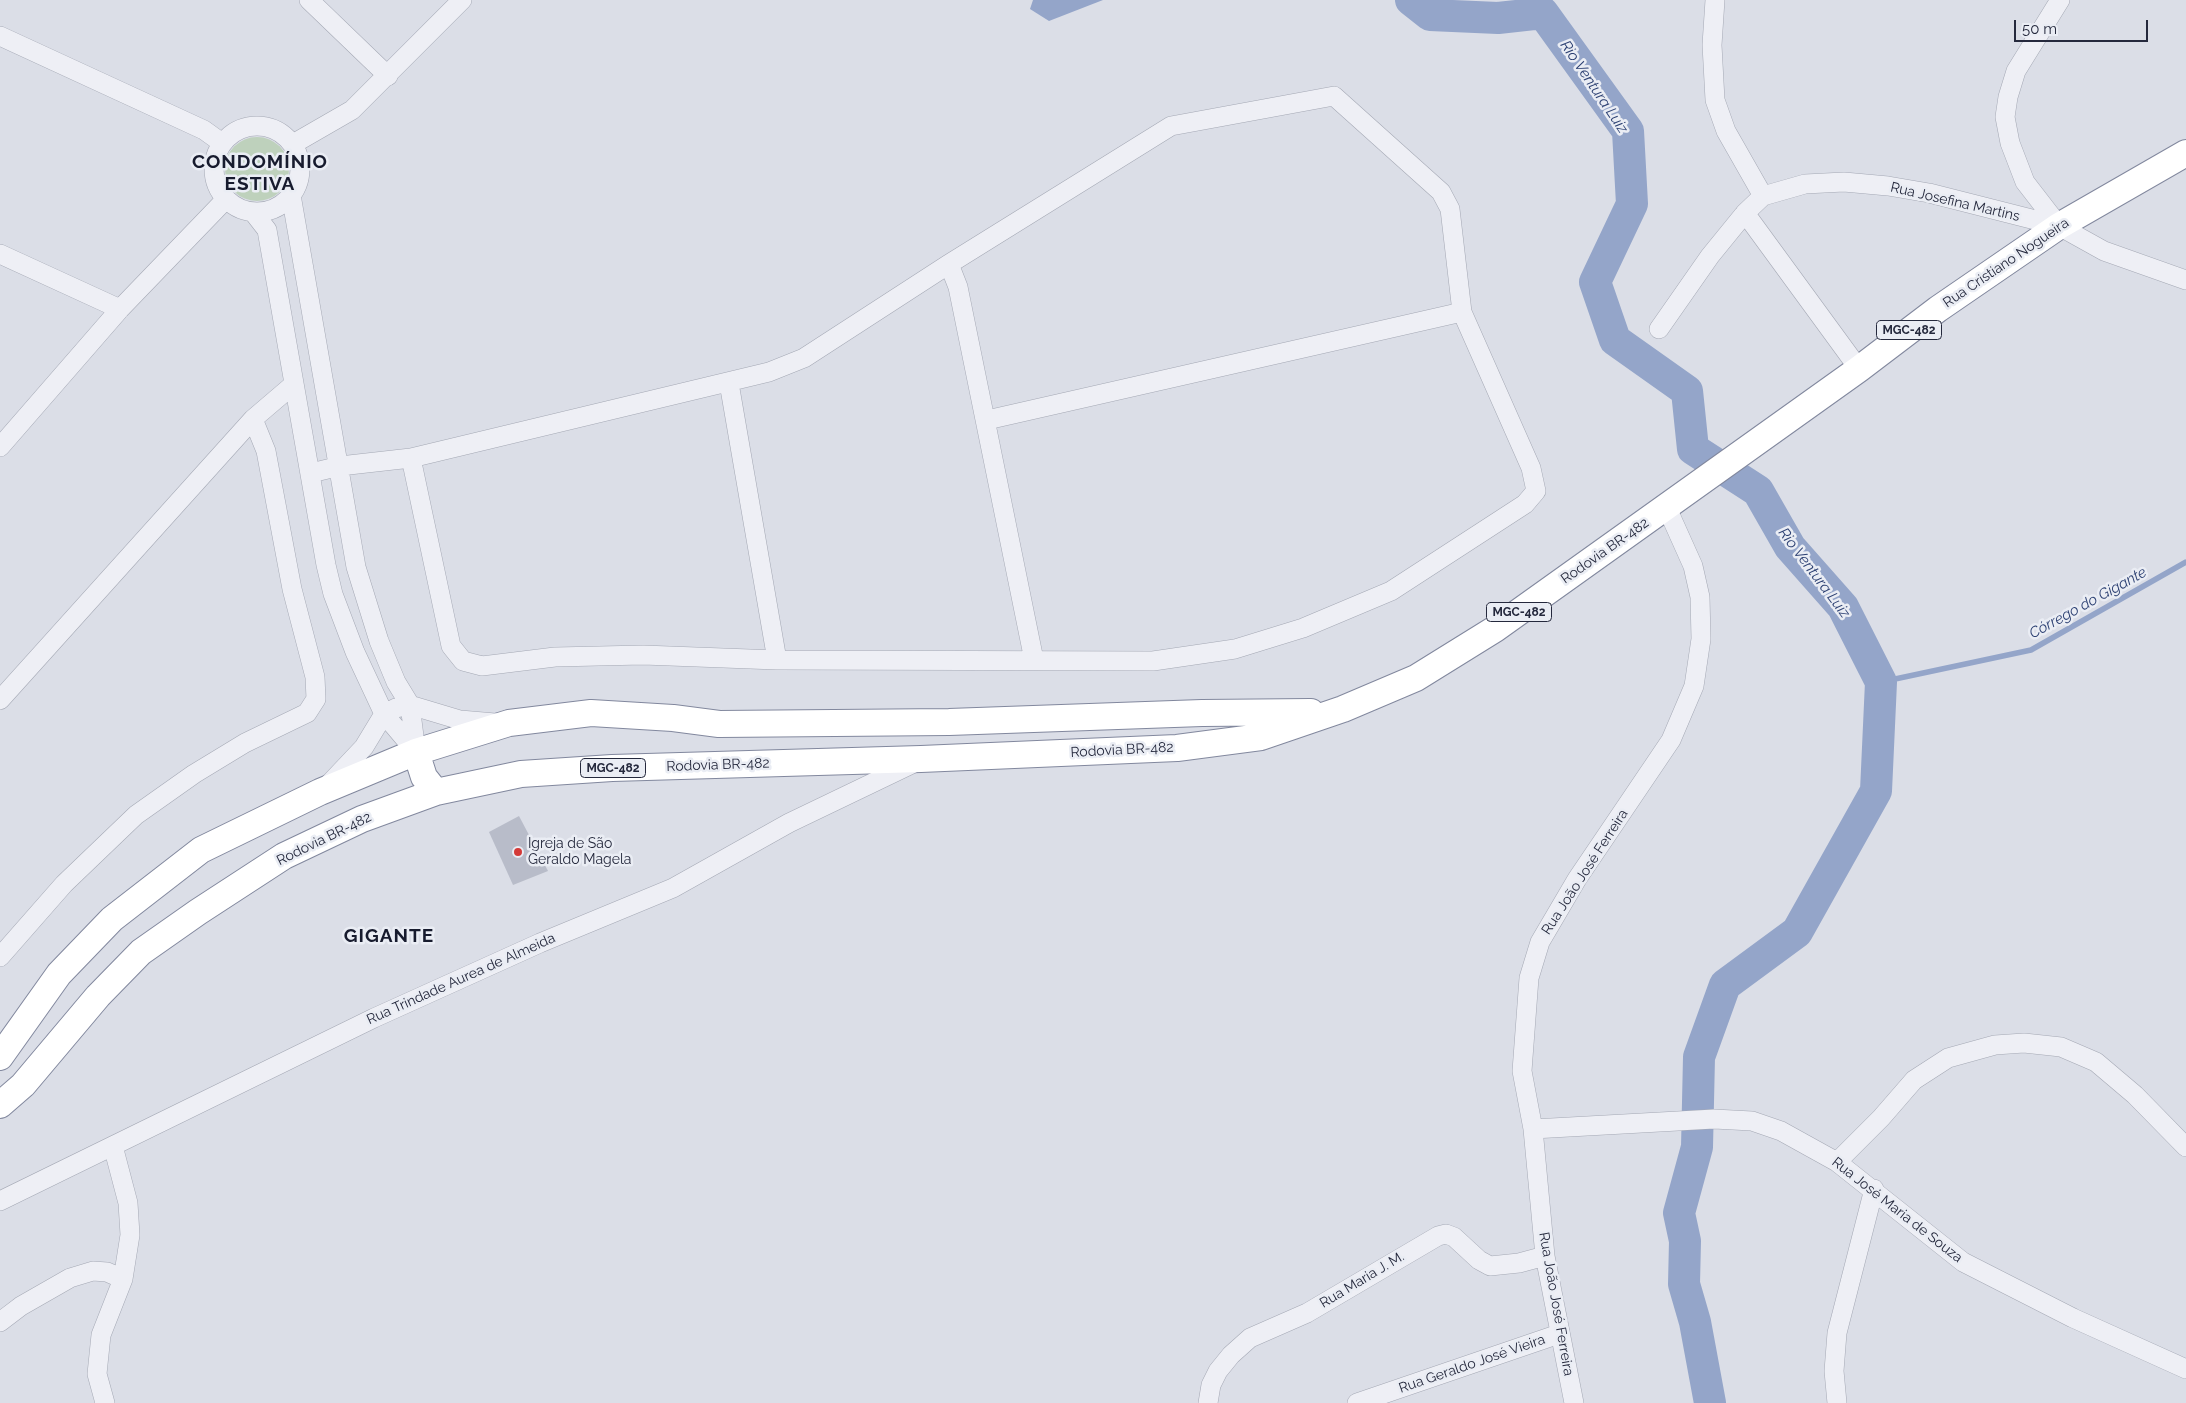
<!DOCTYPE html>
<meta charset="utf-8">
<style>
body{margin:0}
#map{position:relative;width:2186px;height:1403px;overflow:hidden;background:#dbdee7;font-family:Raleway,sans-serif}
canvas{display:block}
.scale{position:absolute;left:2014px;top:20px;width:134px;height:22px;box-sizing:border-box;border:2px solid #25293d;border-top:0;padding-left:6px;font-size:15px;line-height:18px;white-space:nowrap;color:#25293d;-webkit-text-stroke:4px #eaedf4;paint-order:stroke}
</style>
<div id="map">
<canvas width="2186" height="1403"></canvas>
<div class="scale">50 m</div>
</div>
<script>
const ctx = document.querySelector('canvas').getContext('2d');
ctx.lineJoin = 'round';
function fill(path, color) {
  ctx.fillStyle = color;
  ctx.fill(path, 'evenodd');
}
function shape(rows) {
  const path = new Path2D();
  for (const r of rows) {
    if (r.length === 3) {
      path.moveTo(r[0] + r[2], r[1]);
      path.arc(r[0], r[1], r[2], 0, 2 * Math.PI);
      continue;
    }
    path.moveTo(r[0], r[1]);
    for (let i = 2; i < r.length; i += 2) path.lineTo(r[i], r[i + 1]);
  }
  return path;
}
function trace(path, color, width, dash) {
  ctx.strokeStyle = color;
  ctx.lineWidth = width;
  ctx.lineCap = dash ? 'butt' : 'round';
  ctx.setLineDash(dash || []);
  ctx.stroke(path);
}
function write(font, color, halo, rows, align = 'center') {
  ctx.font = font + ' Raleway,sans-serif';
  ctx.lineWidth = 5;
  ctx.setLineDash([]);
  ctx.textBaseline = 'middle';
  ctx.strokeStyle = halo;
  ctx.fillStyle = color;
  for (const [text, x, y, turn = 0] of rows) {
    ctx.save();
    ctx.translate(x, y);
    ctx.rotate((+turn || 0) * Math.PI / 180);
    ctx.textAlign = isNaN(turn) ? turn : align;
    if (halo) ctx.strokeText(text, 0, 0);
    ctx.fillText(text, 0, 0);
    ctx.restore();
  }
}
const green = shape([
 [257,169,32]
]);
const water = shape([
 [1033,0,1103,0,1049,21,1030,9]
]);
const stream = shape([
 [1881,682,2031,650,2186,562]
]);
const river = shape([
 [1411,0,1430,15,1498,18,1543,13,1628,131,1632,204,1595,282,1615,340,1687,391,1693,449,1758,491,1790,547,1843,607,1881,682,1876,791,1797,932,1725,985,1699,1057,1697,1147,1679,1213,1685,1241,1684,1284,1695,1322,1710,1403]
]);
const building = shape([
 [519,816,548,871,513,885,489,832]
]);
const minor = shape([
 [309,0,388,76],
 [1715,0,1712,45,1715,100,1726,131,1763,196],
 [0,36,204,130,222,143],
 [257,169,43],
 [293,144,352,110,462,0],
 [291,195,356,567,379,641,396,682,410,705,416,752],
 [253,212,267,230,326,565,333,594,355,652,384,714,416,752],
 [1745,213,1859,369],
 [2059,226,2025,182,2010,143,2005,117,2008,97,2016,71,2060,0],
 [0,254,120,309],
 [949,264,958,287,1034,660],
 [1659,329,1710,256,1745,213,1763,196,1805,184,1844,182,1888,186,1929,193,2059,226,2104,251,2186,280],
 [729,383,777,660],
 [987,420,1462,312],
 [0,447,120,309,226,199],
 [311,473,340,466,411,458,769,372,804,358,949,264,1171,126,1334,96,1441,192,1450,209,1462,312,1531,468,1536,491,1525,504,1391,591,1303,628,1235,649,1153,661,777,660,643,655,555,657,482,666,463,661,451,646,411,458],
 [0,700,253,419,294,384],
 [329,784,364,747,384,714,396,708,410,705,460,720,495,723],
 [0,957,64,884,136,815,194,774,245,743,307,713,316,699,315,677,292,589,266,451,253,419],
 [1533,1129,1714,1119,1752,1121,1781,1131,1837,1162,1963,1262,2073,1318,2186,1369],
 [1837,1162,1881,1118,1914,1080,1948,1058,1995,1045,2024,1043,2061,1047,2096,1062,2135,1095,2186,1147],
 [0,1201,374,1018,540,943,673,888,789,823,916,762],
 [0,1322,21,1306,70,1278,93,1271,107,1272,123,1279],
 [105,1403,97,1374,101,1335,123,1279,130,1235,128,1203,113,1146],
 [1208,1403,1211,1385,1218,1371,1231,1355,1250,1338,1307,1313,1438,1236,1446,1234,1454,1237,1479,1260,1490,1266,1519,1263,1545,1256],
 [1357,1403,1559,1334],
 [1574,1403,1545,1256,1533,1129,1522,1071,1529,978,1540,942,1577,879,1671,740,1694,686,1701,639,1700,597,1693,566,1667,508],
 [1837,1403,1834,1371,1837,1333,1874,1189]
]);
const highway = shape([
 [416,752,424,777,436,792],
 [0,1057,59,974,112,919,201,850,320,792,416,752,509,723,591,713,673,718,719,724,949,722,1202,713,1311,712],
 [0,1105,23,1085,98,996,141,952,198,912,284,856,362,819,436,792,521,774,612,768,921,759,1177,748,1261,737,1343,709,1416,678,1495,629,1859,369,1938,309,2059,226,2186,153]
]);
const markers = [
 [518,852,5,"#d43a38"]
];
const shields = [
 [1909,330,65],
 [1519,612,65],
 [613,768,65]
];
const shieldNames = [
 ["MGC-482",1909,330],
 ["MGC-482",1519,612],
 ["MGC-482",613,768]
];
const streetNames = [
 ["Rua Josefina Martins",1955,202,13],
 ["Rua Cristiano Nogueira",2006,263,-34],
 ["Rodovia BR-482",1605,551,-35],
 ["Rodovia BR-482",1122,750,-3],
 ["Rodovia BR-482",718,765,-2],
 ["Rodovia BR-482",324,839,-26],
 ["Rua João José Ferreira",1585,872,-57],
 ["Rua Trindade Aurea de Almeida",461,979,-24],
 ["Rua José Maria de Souza",1897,1210,38],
 ["Rua Maria J. M.",1362,1280,-31],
 ["Rua João José Ferreira",1556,1304,80],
 ["Rua Geraldo José Vieira",1472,1364,-19]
];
const poiNames = [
 ["Igreja de São",528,844],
 ["Geraldo Magela",528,860]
];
const waterNames = [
 ["Rio Ventura Luiz",1594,87,56],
 ["Rio Ventura Luiz",1814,573,53],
 ["Córrego do Gigante",2088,603,-29]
];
const districtNames = [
 ["CONDOMÍNIO",260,162],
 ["ESTIVA",260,184],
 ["GIGANTE",389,936]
];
fill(green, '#bed1bc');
fill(water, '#94a5c9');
trace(stream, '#94a5c9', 5.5);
trace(river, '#94a5c9', 32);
fill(building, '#b8bcc9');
trace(minor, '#a4a8b4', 20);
trace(highway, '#82889e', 28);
trace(minor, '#eeeff5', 19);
trace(highway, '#fff', 26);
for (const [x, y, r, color] of markers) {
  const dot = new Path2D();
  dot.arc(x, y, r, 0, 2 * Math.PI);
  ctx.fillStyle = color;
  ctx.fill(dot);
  trace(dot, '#eaedf4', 2);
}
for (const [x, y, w] of shields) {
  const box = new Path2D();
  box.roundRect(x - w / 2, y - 9.5, w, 19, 4);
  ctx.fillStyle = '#eaedf4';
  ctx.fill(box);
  trace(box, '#25293d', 1);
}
write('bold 12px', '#25293d', null, shieldNames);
write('14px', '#25293d', '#eaedf4', streetNames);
write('14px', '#25293d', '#eaedf4', poiNames, 'left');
write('italic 15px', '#2d4173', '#eaedf4', waterNames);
ctx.letterSpacing = '1px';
write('bold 19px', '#171b2e', '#eaedf4', districtNames);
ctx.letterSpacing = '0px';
</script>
